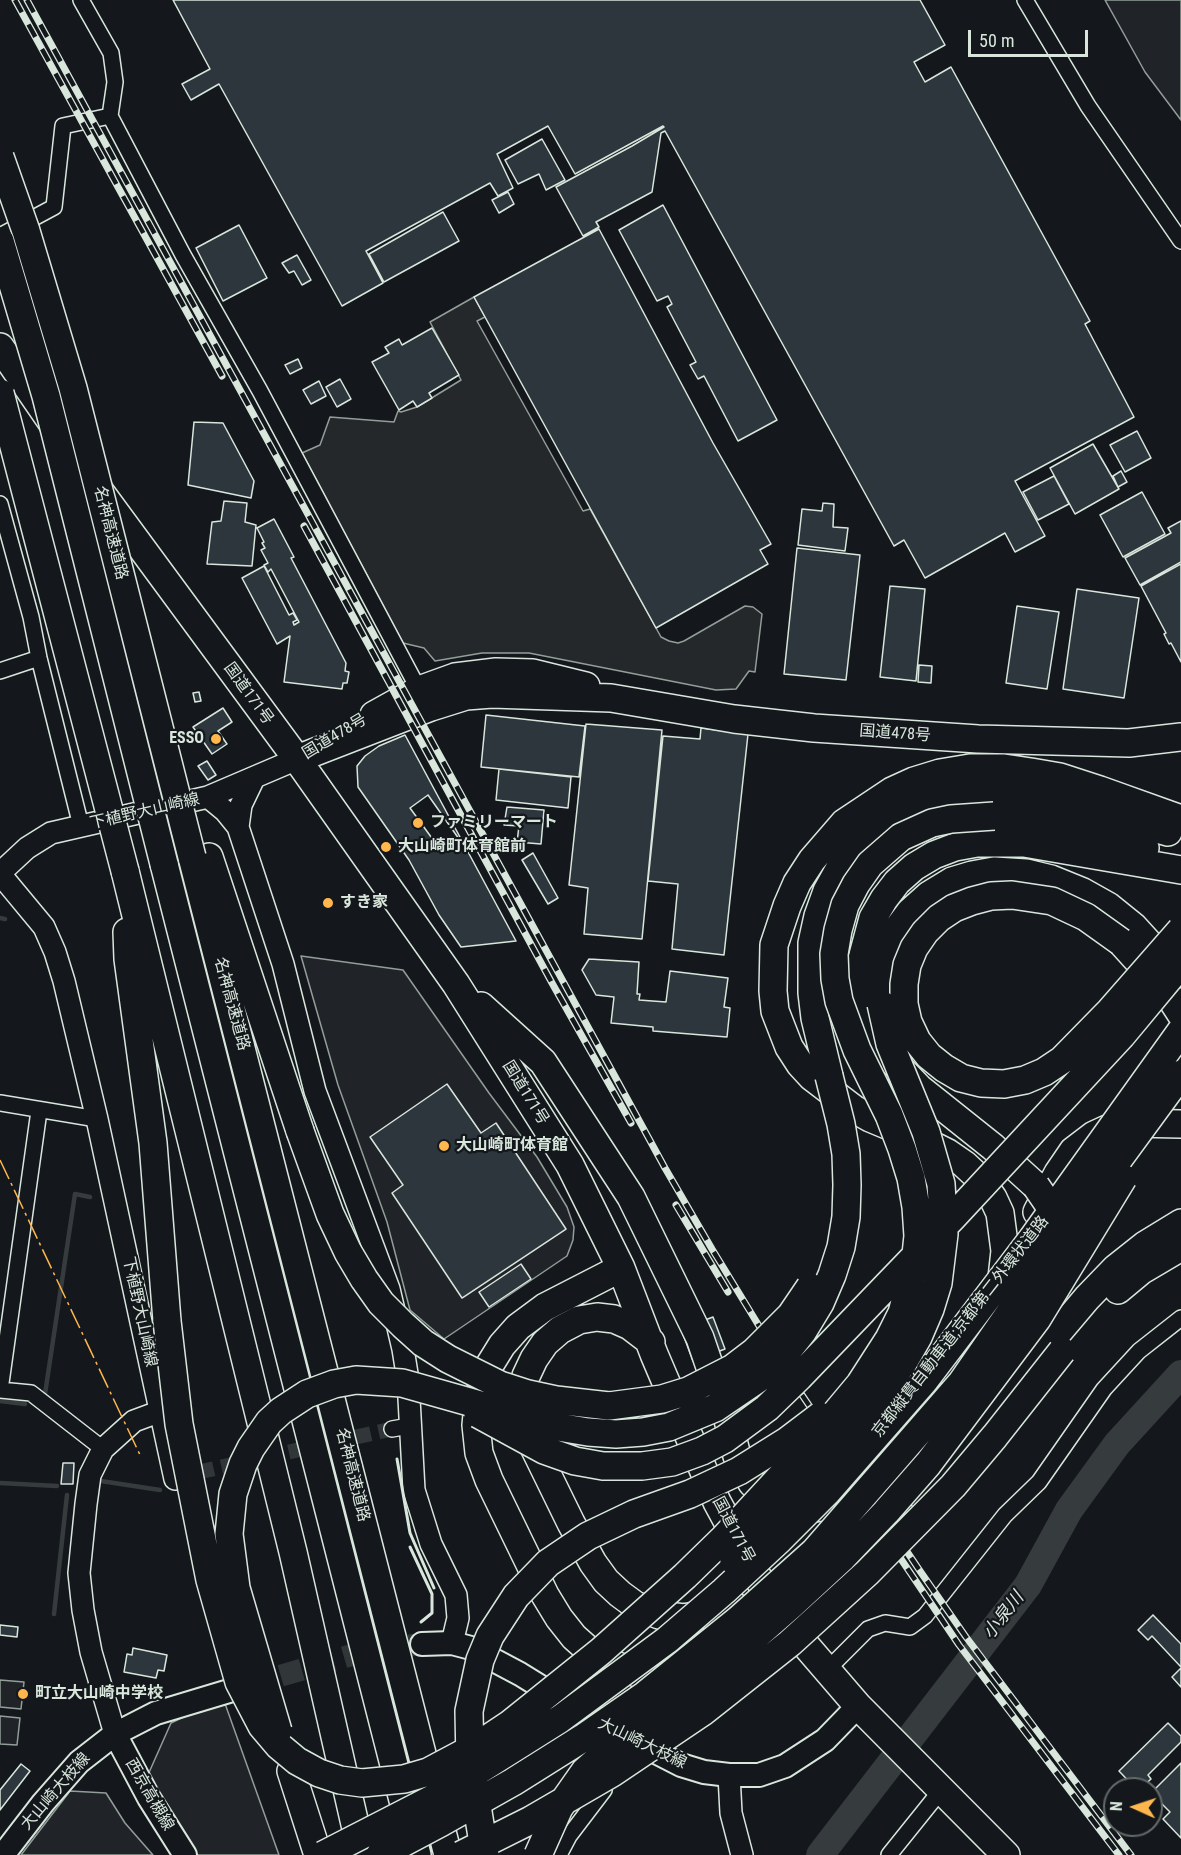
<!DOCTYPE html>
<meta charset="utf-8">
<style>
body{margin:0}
#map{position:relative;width:1181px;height:1855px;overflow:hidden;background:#14181c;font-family:"Roboto Condensed",sans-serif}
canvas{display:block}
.north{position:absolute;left:1103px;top:1777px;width:60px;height:60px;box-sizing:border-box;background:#14181c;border:2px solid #626a69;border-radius:50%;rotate:273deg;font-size:16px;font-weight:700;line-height:24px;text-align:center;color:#d8e6dc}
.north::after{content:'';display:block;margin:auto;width:21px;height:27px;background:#ffb74d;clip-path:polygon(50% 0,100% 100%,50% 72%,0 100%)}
.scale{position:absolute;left:968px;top:30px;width:120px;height:27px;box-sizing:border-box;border:3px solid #d8e6dc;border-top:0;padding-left:8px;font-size:18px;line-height:21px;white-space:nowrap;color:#d8e6dc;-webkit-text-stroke:4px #14181c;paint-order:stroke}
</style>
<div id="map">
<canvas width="1181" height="1855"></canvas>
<div class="north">N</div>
<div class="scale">50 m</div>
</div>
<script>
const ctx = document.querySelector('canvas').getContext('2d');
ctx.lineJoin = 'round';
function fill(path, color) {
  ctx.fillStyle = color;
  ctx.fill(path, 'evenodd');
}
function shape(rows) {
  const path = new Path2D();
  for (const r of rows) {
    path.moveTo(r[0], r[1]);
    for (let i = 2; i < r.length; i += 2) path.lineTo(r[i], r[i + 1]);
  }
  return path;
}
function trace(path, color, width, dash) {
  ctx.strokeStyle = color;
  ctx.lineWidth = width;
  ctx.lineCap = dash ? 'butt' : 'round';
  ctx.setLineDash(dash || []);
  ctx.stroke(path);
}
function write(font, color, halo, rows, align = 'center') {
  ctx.font = font + ' "Roboto Condensed","Noto Sans JP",sans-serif';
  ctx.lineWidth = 4.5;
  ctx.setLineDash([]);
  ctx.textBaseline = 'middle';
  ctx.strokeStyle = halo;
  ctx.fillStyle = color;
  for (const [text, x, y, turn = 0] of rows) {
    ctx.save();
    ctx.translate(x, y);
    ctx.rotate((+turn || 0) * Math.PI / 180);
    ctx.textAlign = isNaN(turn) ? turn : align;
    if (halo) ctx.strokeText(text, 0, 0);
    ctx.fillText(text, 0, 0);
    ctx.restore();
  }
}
const green = shape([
 [1105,0,1181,0,1181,120,1145,72,1105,0],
 [301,956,403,970,489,1093,537,1157,567,1207,574,1227,573,1240,567,1256,444,1339,410,1310,387,1222,338,1085,301,956],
 [0,1680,24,1682,21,1709,0,1707,0,1680],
 [223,1698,279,1855,198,1855,187,1843,147,1777,171,1723,223,1698],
 [0,1716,20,1718,17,1745,0,1744,0,1716],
 [70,1791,106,1793,125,1823,153,1855,21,1855,70,1791]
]);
const parking = shape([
 [474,297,485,317,477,321,583,511,590,509,661,637,669,641,678,643,684,641,745,606,753,607,762,614,755,672,749,671,736,689,716,690,529,653,482,653,435,661,424,648,403,643,302,453,320,445,330,417,394,422,398,411,401,412,417,407,461,380,430,322,474,297]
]);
const stream = shape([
 [0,918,5,919],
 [45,1394,75,1194,90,1197],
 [0,1401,25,1404],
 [101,1481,160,1490],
 [0,1483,57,1486],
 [54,1614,67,1495]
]);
const river = shape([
 [820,1855,1028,1585,1069,1510,1117,1444,1181,1374]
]);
const building = shape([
 [173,0,920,0,945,45,914,62,925,82,951,67,1090,321,1085,324,1134,417,1015,481,1045,536,1015,552,1005,533,925,578,904,540,894,546,665,131,661,133,652,192,596,222,599,227,583,236,556,187,632,146,664,127,663,126,575,174,548,126,497,154,513,188,498,196,490,183,366,251,383,283,342,306,219,84,191,100,182,84,210,69,173,0],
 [542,139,565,180,546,190,539,174,518,184,505,160,542,139],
 [508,192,514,204,499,213,492,200,508,192],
 [663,205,777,420,738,441,704,376,698,379,690,365,696,362,667,307,672,304,668,296,657,301,619,230,663,205],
 [443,212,459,241,384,282,369,254,443,212],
 [239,225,267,278,223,301,196,248,239,225],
 [599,229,713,443,771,544,760,550,768,564,656,628,474,297,599,229],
 [297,255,311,280,302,285,294,271,289,273,282,263,297,255],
 [432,328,459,375,429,393,432,398,417,407,413,401,399,410,372,362,389,353,385,347,399,339,402,345,432,328],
 [298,359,302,368,290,374,285,365,298,359],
 [340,379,351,399,337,407,326,387,340,379],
 [319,381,326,396,311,404,303,390,319,381],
 [194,422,223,423,254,481,251,498,188,485,194,422],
 [1137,431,1151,458,1125,472,1110,445,1137,431],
 [1093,444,1119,489,1075,514,1050,468,1093,444],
 [1121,471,1127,482,1118,487,1113,476,1121,471],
 [1054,476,1069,504,1038,520,1023,492,1054,476],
 [1142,492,1165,534,1123,557,1100,515,1142,492],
 [224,501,247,503,245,522,256,525,252,566,207,564,212,522,221,521,224,501],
 [823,503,834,504,833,527,848,528,845,551,798,545,802,509,822,511,823,503],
 [274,519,294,557,291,558,346,663,345,671,349,672,347,683,343,683,342,689,284,682,290,636,277,644,242,578,264,566,289,615,293,613,297,620,293,622,294,625,299,622,271,569,268,572,264,565,268,563,261,550,265,548,262,543,264,542,257,528,274,519],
 [1181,521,1181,562,1140,585,1125,558,1171,533,1168,528,1181,521],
 [797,548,860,555,846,680,784,674,797,548],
 [1181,564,1181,662,1171,643,1169,644,1164,634,1166,633,1141,586,1181,564],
 [890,586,925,589,916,681,880,677,890,586],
 [1077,589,1139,598,1124,698,1063,689,1077,589],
 [1017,606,1059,612,1047,689,1006,683,1017,606],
 [919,665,932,666,931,683,918,682,919,665],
 [199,692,201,701,195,702,193,693,199,692],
 [223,708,232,722,218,731,227,744,212,754,193,727,223,708],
 [486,715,585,726,579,777,481,767,486,715],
 [586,724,662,730,642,939,584,934,588,888,569,885,586,724],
 [701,728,748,734,724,955,672,949,678,884,648,881,663,736,700,739,701,728],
 [405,735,516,941,461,947,439,915,409,860,358,787,357,766,365,756,379,746,405,735],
 [207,761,216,775,208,780,198,766,207,761],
 [499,769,571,777,568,808,496,800,499,769],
 [428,795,459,839,442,852,410,808,428,795],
 [507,807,544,810,541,844,517,842,519,826,504,825,507,807],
 [533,853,558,898,548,904,522,860,533,853],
 [589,959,639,962,637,994,640,994,639,1000,666,1002,670,971,728,978,724,1007,730,1008,727,1037,653,1031,653,1027,611,1023,614,997,596,995,582,970,589,959],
 [447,1084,481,1133,496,1123,566,1229,462,1298,392,1193,403,1185,370,1137,447,1084],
 [521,1264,531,1279,489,1307,479,1292,521,1264],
 [713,1317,725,1349,693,1361,681,1329,713,1317],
 [63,1463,74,1463,73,1484,61,1484,63,1463],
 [1153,1615,1181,1644,1181,1667,1152,1636,1148,1640,1138,1630,1153,1615],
 [0,1625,18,1627,17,1637,0,1635,0,1625],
 [133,1648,167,1655,164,1671,158,1670,156,1678,124,1672,127,1654,132,1655,133,1648],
 [1181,1668,1181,1687,1172,1677,1181,1668],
 [1168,1723,1181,1736,1181,1742,1148,1775,1151,1779,1140,1789,1136,1789,1119,1771,1168,1723],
 [1181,1763,1181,1838,1163,1819,1170,1812,1151,1793,1181,1763],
 [21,1764,30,1771,0,1810,0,1790,21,1764]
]);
const streetTunnel = shape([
 [199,1472,392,1429]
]);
const primaryTunnel = shape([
 [249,1685,369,1650,422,1644]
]);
const street = shape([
 [1025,0,1088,106,1181,241],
 [110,116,183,255,260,391,419,690],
 [0,236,54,207,63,126,110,116,115,82,111,53,81,0],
 [0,504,31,617,39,658,81,826],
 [0,671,39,658],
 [0,1103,97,1119],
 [0,1390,39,1111],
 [0,1390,31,1393,103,1449],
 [392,1429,409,1426],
 [827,1670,868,1629,885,1623,910,1627,925,1616,1005,1515,1039,1482,1104,1389,1139,1351,1181,1318],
 [559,1855,569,1836,604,1790,598,1778],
 [889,1855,942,1789]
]);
const secondary = shape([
 [208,797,225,811,238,827,283,964,315,1091,389,1289,403,1349,408,1380,414,1490,431,1544,456,1595,458,1618,452,1643],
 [238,827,241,805,254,778],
 [0,873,27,848,51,833,208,797,297,759],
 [0,874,44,927,55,952,64,981,97,1119,175,1479],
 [115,1734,91,1652,83,1610,79,1573,86,1504,90,1475,103,1449,134,1421,161,1411],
 [729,1775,731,1813,742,1855]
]);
const primary = shape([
 [422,1644,452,1643,471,1648,520,1674,601,1724,681,1765,704,1772,729,1775,759,1775,785,1766,825,1740,858,1706],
 [115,1734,149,1798,185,1855],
 [3,1855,43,1803,79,1762,115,1734,156,1713,249,1685]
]);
const highway = shape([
 [0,347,93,482,297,759,456,984,570,1165,621,1268,654,1354,717,1502,762,1585,790,1627,858,1706,1006,1855],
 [374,715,419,690,455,677,496,672,533,673,586,686],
 [297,759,431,707,466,696,492,694,611,698,734,719,814,728,978,739,1129,743,1181,737],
 [994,816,1063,826,1145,848],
 [192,857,448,1855],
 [209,857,300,1131],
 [164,864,417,1855],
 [125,871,293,1552,362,1855],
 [127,932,128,959,153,1143,167,1321],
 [1121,942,1168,994,1181,1014],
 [881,1004,881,979,885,956,895,932,910,912,929,895,952,881,972,875,994,871,1026,873,1051,879,1083,892,1108,906,1134,927,1154,949,1173,974],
 [481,1006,543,1062,631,1197,700,1338,728,1420,737,1456,752,1483,764,1494,790,1507,809,1509,828,1506,847,1497,873,1478],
 [829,1076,815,1018,812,993,812,943,818,916,827,891,841,866,855,847,871,832,893,817,920,804,962,794,993,793,1053,802,1108,815,1168,832],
 [1036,1186,993,1147,919,1088,891,1059,879,1042,864,1002,861,981,862,959,873,918,884,899,897,882,914,867,934,855,955,847,977,843,1024,843,1181,870],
 [1037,1212,1058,1173,1073,1151,1094,1135,1107,1129,1131,1123,1181,1124],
 [621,1268,545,1307,518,1327,502,1345,489,1366,479,1395,476,1425,479,1453,489,1480,545,1595,559,1618,574,1637,592,1653,615,1665,645,1676,672,1680,681,1679],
 [1001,1287,1005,1251,1000,1213,993,1198,978,1177,964,1164,948,1153,918,1138,870,1118,854,1109,812,1077,800,1064,789,1047,775,1011,773,991,774,945,787,906,797,883,812,860,844,823,892,791,914,781,940,773,970,768,1004,768,1031,772,1060,777,1100,790,1181,819],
 [1118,1290,1142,1270,1181,1247],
 [651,1342,630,1326,614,1319,597,1317,579,1320,560,1330,545,1343,534,1359,526,1376,521,1392,522,1411,526,1431,571,1523,593,1563,606,1581,620,1594,635,1605,659,1615,684,1618,715,1612,733,1605],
 [918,1493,978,1427,1087,1298,1116,1268,1145,1245,1181,1223],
 [291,1771,318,1855]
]);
const rail = shape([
 [15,0,222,376],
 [27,0,665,1168,712,1249,792,1380,920,1571,966,1637,1131,1855],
 [304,526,552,983,631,1123],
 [676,1205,728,1292],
 [876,1522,959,1645,1119,1855]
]);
const highwayBridge = shape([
 [0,157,26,231,73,388,192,857],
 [0,241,46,396,164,864],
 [0,393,125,871],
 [1121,942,1086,917,1052,901,1012,895,991,896,972,901,954,908,939,918,925,932,914,948,907,965,904,984,904,1004,908,1022,917,1041,929,1056,944,1068,961,1078,981,1083,1004,1084,1025,1080,1044,1072,1062,1060,1110,1011,1181,930],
 [300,1131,330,1214,348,1252,364,1279,381,1303,403,1325,423,1343,448,1359,500,1385,528,1394,556,1400,609,1406,662,1399,688,1391,733,1368,754,1352,791,1315,810,1287],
 [1036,1186,1049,1205,1058,1224],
 [167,1321,179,1424,210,1580,239,1682,262,1726,279,1746,297,1761,319,1773,340,1780,362,1783,404,1779,428,1772,477,1746,510,1724,601,1651,685,1576,724,1538,799,1457,860,1384,889,1339,902,1313,915,1264,918,1236,916,1207,911,1178,902,1149,889,1115,857,1050,839,1001,835,979,834,954,838,930,845,905,856,884,870,864,901,837,932,823,951,819,994,816],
 [478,1414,544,1450,575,1461,603,1466,642,1466,672,1462,702,1451,725,1439,767,1408,799,1377,953,1217,1122,1035,1181,964],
 [734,1561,882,1391,903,1363,918,1337,930,1309,938,1283,944,1234,941,1184,926,1132,890,1044,881,1004],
 [278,1731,236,1588,229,1534,233,1494,243,1464,251,1448,269,1422,281,1411,307,1394,334,1384,356,1380,402,1383,558,1427,588,1432,616,1434,643,1432,669,1427,715,1408,762,1376,784,1355,803,1331,820,1303,832,1275,841,1247,846,1217,847,1185,846,1154,841,1124,829,1076],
 [323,1855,436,1797,560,1719,667,1640,724,1591,780,1539,826,1493,924,1381,1032,1239,1181,1031],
 [380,1855,442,1822,513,1782,583,1738,645,1695,738,1620,814,1552,962,1382,1077,1216,1181,1074],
 [461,1855,531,1820,612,1773,704,1711,790,1643,867,1573,953,1486,995,1436,1062,1351],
 [485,1855,470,1763,469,1711,480,1660,490,1636,516,1596,548,1563,588,1536,634,1514,690,1494,739,1471,787,1441,820,1416],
 [538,1855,559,1808,585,1771,611,1748,658,1713,751,1640,791,1605,843,1557,886,1512,928,1464,1037,1319,1123,1178]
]);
const wall = shape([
 [397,1459,410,1533,434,1588],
 [410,1547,432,1594,432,1613,421,1622]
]);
const power = shape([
 [0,1160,141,1457]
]);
const markers = [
 [216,739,6,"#ffb74d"],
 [418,823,6,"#ffb74d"],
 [386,847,6,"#ffb74d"],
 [328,903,6,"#ffb74d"],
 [444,1146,6,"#ffb74d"],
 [23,1694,6,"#ffb74d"]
];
const streetNames = [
 ["名神高速道路",110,533,76],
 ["国道171号",248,694,54],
 ["国道478号",895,734,4],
 ["国道478号",335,737,-31],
 ["下植野大山崎線",145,812,-13],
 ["名神高速道路",231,1004,75],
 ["国道171号",525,1093,58],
 ["下植野大山崎線",139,1312,78],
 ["京都縦貫自動車道;京都第二外環状道路",961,1327,-52],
 ["名神高速道路",352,1475,76],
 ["国道171号",733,1530,62],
 ["大山崎大枝線",642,1744,26],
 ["大山崎大枝線",56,1792,-49],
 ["西京高槻線",149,1795,60]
];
const poiNames = [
 ["ESSO",204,739,"right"],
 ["ファミリーマート",430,823],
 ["大山崎町体育館前",398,847],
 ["すき家",340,903],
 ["大山崎町体育館",456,1146],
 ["町立大山崎中学校",35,1694]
];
const waterNames = [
 ["小泉川",1004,1616,-52]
];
fill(green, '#202428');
trace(green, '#939e99', 1.5);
fill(parking, '#24282b');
trace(parking, '#939e99', 1.5);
trace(stream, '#363b3e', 4.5);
trace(river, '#363b3e', 28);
fill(building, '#2c363c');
trace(building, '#d8e6dc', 1.5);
trace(streetTunnel, '#313739', 15, [15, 8]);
trace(primaryTunnel, '#313739', 22, [22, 11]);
trace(street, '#d8e6dc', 18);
trace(secondary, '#d8e6dc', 24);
trace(primary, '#d8e6dc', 26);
trace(highway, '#d8e6dc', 30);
trace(street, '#14181c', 15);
trace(secondary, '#14181c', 21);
trace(primary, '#14181c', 22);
trace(highway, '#14181c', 27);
trace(rail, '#d8e6dc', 7);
trace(rail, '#14181c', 4.5, [14]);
trace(highwayBridge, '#d8e6dc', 30, []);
trace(highwayBridge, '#14181c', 27);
trace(wall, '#d8e6dc', 3);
trace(power, '#ffb74d', 1.5, [21, 4.5, 3, 4.5]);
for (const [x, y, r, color] of markers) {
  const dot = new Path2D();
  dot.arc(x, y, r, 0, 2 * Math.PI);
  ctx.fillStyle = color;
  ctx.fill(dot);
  trace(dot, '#14181c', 2);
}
write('16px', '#d8e6dc', '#14181c', streetNames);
write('bold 16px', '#d8e6dc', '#14181c', poiNames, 'left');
write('italic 18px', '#d8e6dc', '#14181c', waterNames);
</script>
